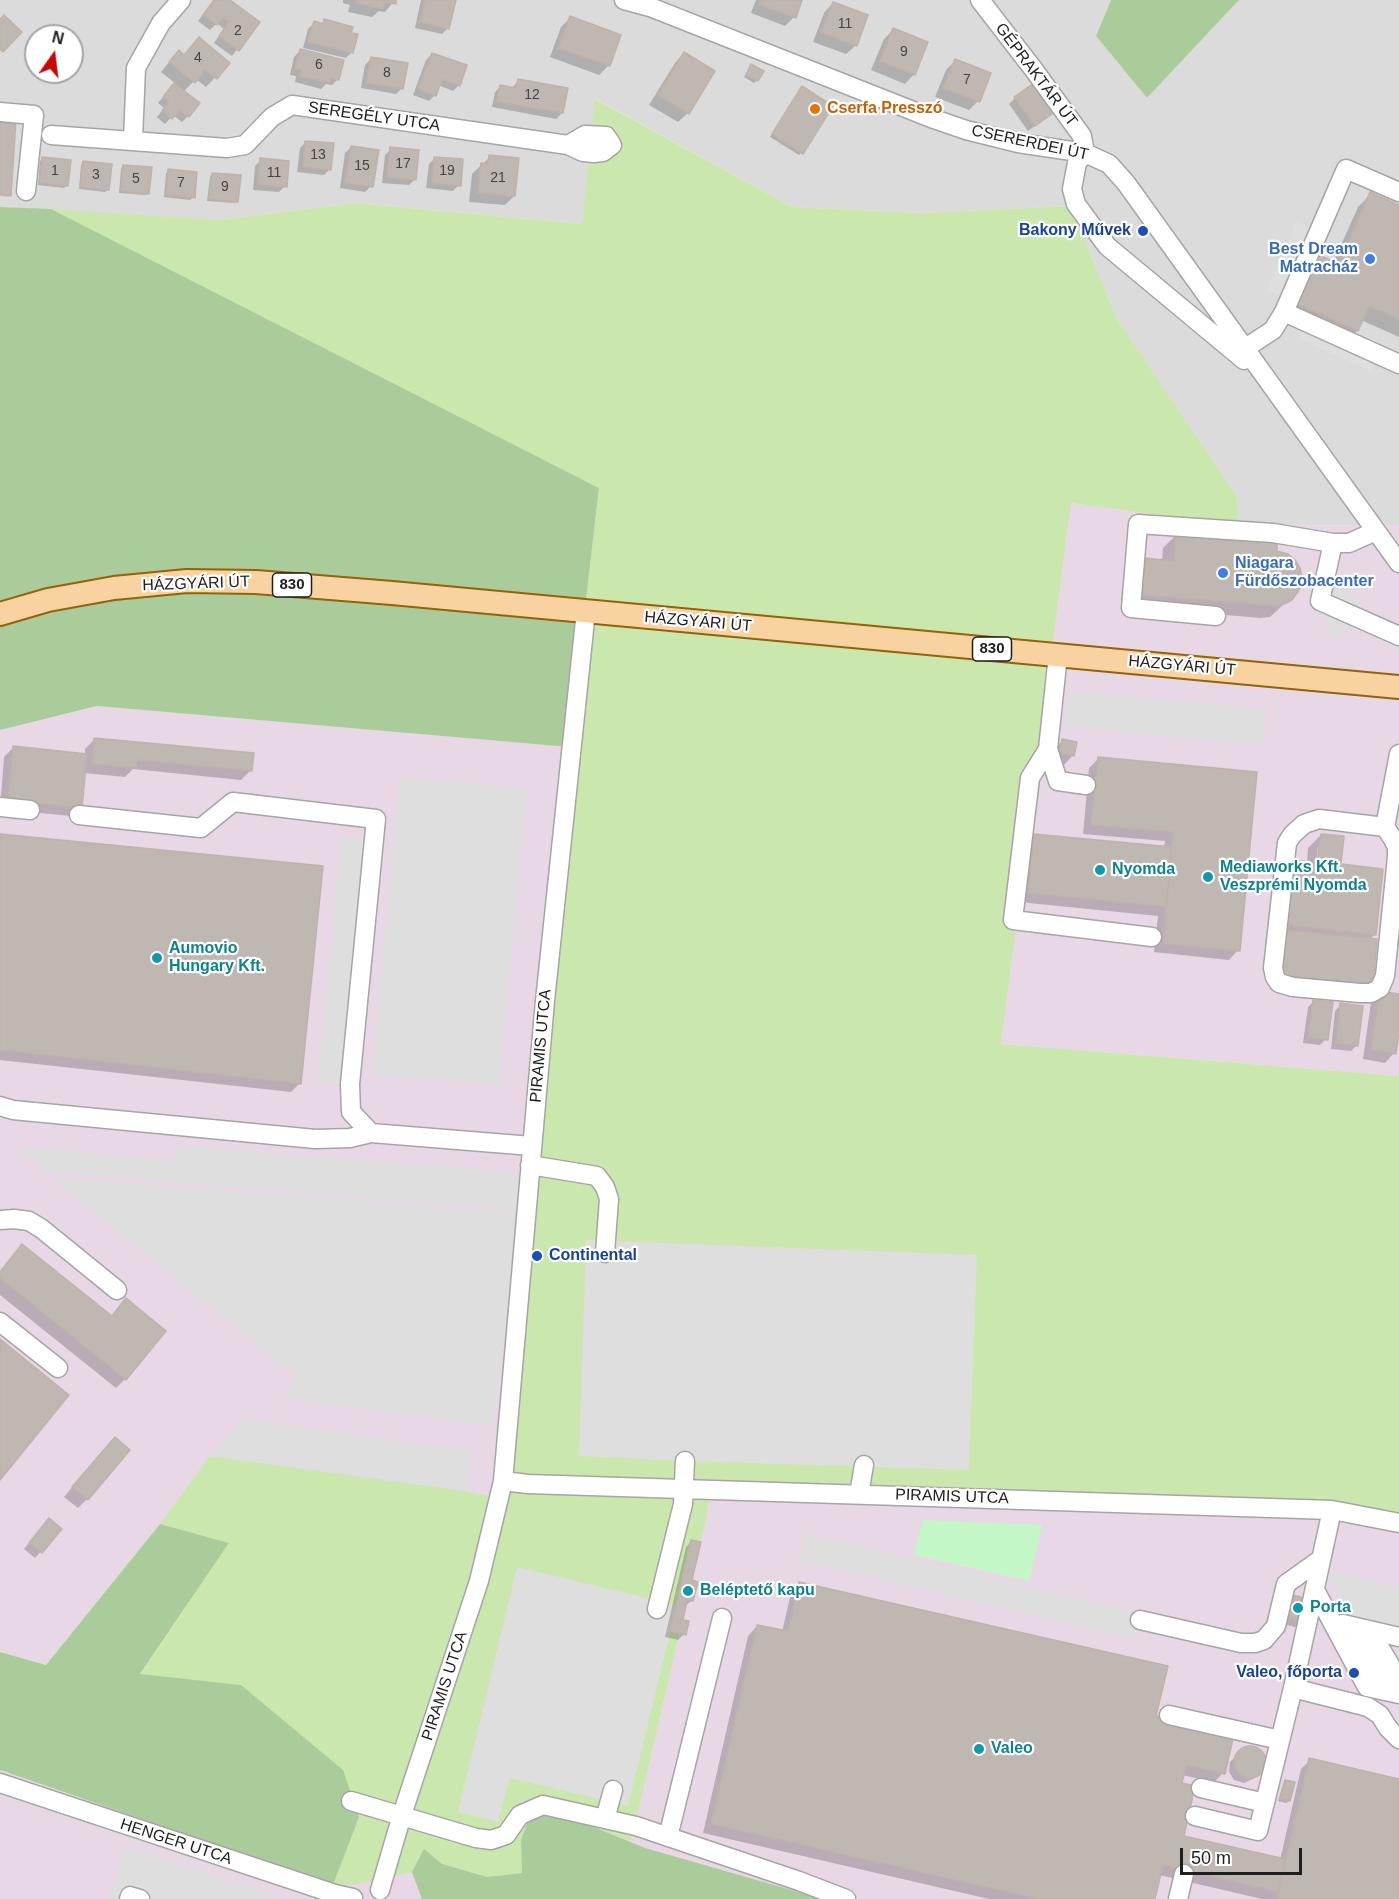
<!DOCTYPE html>
<meta charset="utf-8">
<style>
body{margin:0}
#map{position:relative;width:1399px;height:1899px;overflow:hidden;background:#efebe5;font-family:Helvetica,sans-serif}
canvas{display:block}
.north{position:absolute;left:24px;top:24px;width:60px;height:60px;box-sizing:border-box;background:#fff;border:2px solid #a5a5a5;border-radius:50%;rotate:14deg;font-size:16px;font-weight:700;line-height:24px;text-align:center;color:#1e1e1e}
.north::after{content:'';display:block;margin:auto;width:21px;height:27px;background:#c4090a;clip-path:polygon(50% 0,100% 100%,50% 72%,0 100%)}
.scale{position:absolute;left:1180px;top:1848px;width:122px;height:27px;box-sizing:border-box;border:3px solid #1e1e1e;border-top:0;padding-left:8px;font-size:18px;line-height:21px;white-space:nowrap;color:#1e1e1e;-webkit-text-stroke:4px #fff;paint-order:stroke}
</style>
<div id="map">
<canvas width="1399" height="1899"></canvas>
<div class="north">N</div>
<div class="scale">50 m</div>
</div>
<script>
const ctx = document.querySelector('canvas').getContext('2d');
ctx.lineJoin = 'round';
function fill(path, color) {
  ctx.fillStyle = color;
  ctx.fill(path, 'evenodd');
}
function shape(rows) {
  const path = new Path2D();
  for (const r of rows) {
    if (r.length === 3) {
      path.moveTo(r[0] + r[2], r[1]);
      path.arc(r[0], r[1], r[2], 0, 2 * Math.PI);
      continue;
    }
    path.moveTo(r[0], r[1]);
    for (let i = 2; i < r.length; i += 2) path.lineTo(r[i], r[i + 1]);
  }
  return path;
}
function trace(path, color, width, dash) {
  ctx.strokeStyle = color;
  ctx.lineWidth = width;
  ctx.lineCap = dash ? 'butt' : 'round';
  ctx.setLineDash(dash || []);
  ctx.stroke(path);
}
function write(font, color, halo, rows, align = 'center') {
  ctx.font = font + ' Helvetica,sans-serif';
  ctx.lineWidth = 4.5;
  ctx.setLineDash([]);
  ctx.textBaseline = 'middle';
  ctx.strokeStyle = halo;
  ctx.fillStyle = color;
  for (const [text, x, y, turn = 0] of rows) {
    ctx.save();
    ctx.translate(x, y);
    ctx.rotate((+turn || 0) * Math.PI / 180);
    ctx.textAlign = isNaN(turn) ? turn : align;
    if (halo) ctx.strokeText(text, 0, 0);
    ctx.fillText(text, 0, 0);
    ctx.restore();
  }
}
const residential = shape([
 [0,0,1111,0,1096,36,1147,98,1239,0,1399,0,1399,525,1239,526,1237,497,1116,317,1071,206,922,213,792,207,596,99,582,224,355,203,218,220,0,207],
 [36,36,72,36,72,72,36,72]
]);
const industrial = shape([
 [1071,503,1239,526,1399,525,1399,1076,1001,1044],
 [97,706,569,747,535,1803,631,1842,707,1515,709,1487,1399,1521,1399,1899,0,1899,0,1770,82,1799,241,1685,140,1675,229,1544,160,1524,46,1665,0,1652,0,730]
]);
const grass = shape([
 [595,99,792,207,922,213,1071,206,1116,317,1237,497,1239,526,1071,503,1001,1044,1399,1076,1399,1521,710,1487,707,1515,631,1842,535,1803,521,1840,522,1873,487,1877,442,1864,424,1850,412,1872,357,1884,333,1885,359,1817,241,1685,140,1675,229,1543,160,1524,210,1456,465,1491,497,1498,569,747,599,488,51,209,218,220,355,203,582,224]
]);
const forest = shape([
 [1111,0,1239,0,1147,98,1096,36],
 [0,207,51,209,599,488,569,747,97,706,0,730],
 [160,1524,229,1543,140,1674,241,1685,343,1770,359,1817,333,1885,0,1770,0,1652,46,1665],
 [535,1803,645,1848,823,1899,422,1899,412,1872,424,1849,442,1864,487,1877,522,1873,521,1840]
]);
const park = shape([
 [923,1520,1042,1525,1029,1581,914,1555]
]);
const parking = shape([
 [1296,221,1312,228,1282,296,1267,290],
 [1307,322,1380,355,1372,372,1300,339],
 [1348,585,1369,616,1334,639,1314,604,1320,586],
 [1068,691,1267,709,1263,745,1065,727],
 [400,777,527,788,499,1086,372,1075],
 [341,837,374,841,350,1084,318,1083],
 [16,1146,174,1160,177,1146,519,1172,516,1211,46,1172],
 [51,1177,516,1213,502,1357,491,1426,286,1399,294,1375],
 [586,1240,977,1255,969,1470,685,1461,579,1456],
 [244,1418,472,1451,465,1491,210,1456],
 [804,1533,1140,1613,1134,1639,798,1560],
 [517,1567,677,1605,628,1806,510,1778,498,1822,458,1812],
 [1325,1571,1399,1588,1399,1628,1353,1619],
 [126,1848,282,1899,109,1899]
]);
const shadow = shape([
 [214,0,228,0,258,23,232,56,214,43,224,29,217,23,210,30,198,21],
 [343,0,395,0,385,12,379,11,372,17,348,12,350,5,343,3],
 [421,0,454,0,448,28,442,34,415,28],
 [756,0,801,0,794,17,785,26,751,13],
 [833,3,856,45,846,54,813,42,824,13],
 [570,18,609,65,599,75,550,57,561,27],
 [325,21,350,34,352,52,346,58,303,48,308,29,314,23,321,25],
 [893,30,914,74,905,84,871,70,884,39],
 [300,51,338,79,332,85,326,84,321,89,295,82,296,76,290,75,294,57],
 [684,53,688,113,678,122,649,105,675,63],
 [432,54,459,85,453,91,438,85,435,95,429,101,413,95,426,60],
 [184,56,228,63,206,87,196,79,183,92,188,116,182,122,173,115,165,124,157,117,164,108,158,103,175,83,161,72,170,61],
 [371,59,402,88,396,94,361,88,365,65],
 [955,61,978,101,969,110,935,97,946,70],
 [749,68,757,80,754,83,744,77],
 [518,81,562,113,556,119,492,107,495,92,501,86,512,88],
 [800,91,801,153,799,155,770,137],
 [1015,98,1051,114,1028,131,1009,104],
 [306,142,330,169,324,175,297,172,300,148],
 [351,147,371,186,365,192,340,188,345,153],
 [391,149,415,179,409,185,382,183,385,155],
 [490,157,514,196,505,205,469,202,472,174],
 [435,158,459,185,453,191,426,188,429,164],
 [43,159,67,185,64,188,38,185,40,161],
 [261,160,285,186,279,192,253,190,255,166],
 [84,163,108,189,105,192,79,189,81,165],
 [123,166,148,193,145,195,119,193,121,169],
 [169,171,193,197,190,200,164,197,166,173],
 [212,174,237,201,234,203,207,201,210,177],
 [1371,194,1399,207,1399,337,1361,320,1357,331,1344,343,1283,316,1333,263,1358,207],
 [1176,535,1275,552,1295,594,1270,617,1261,618,1130,607,1133,573,1146,560,1162,561,1163,548],
 [95,739,251,770,241,780,133,769,125,777,84,773,81,807,71,816,0,809,4,757,13,748,85,755,85,749],
 [1062,741,1073,755,1064,765,1051,763,1053,750],
 [1098,759,1255,774,1238,950,1229,960,1154,952,1158,916,1019,902,1025,845,1034,836,1164,848,1165,841,1083,834,1089,768],
 [1321,835,1340,866,1375,934,1369,940,1372,984,1359,996,1270,988,1282,875,1307,863,1308,848],
 [1318,847,1321,847,1318,871,1315,870],
 [0,836,300,1083,291,1092,0,1060],
 [1381,993,1399,995,1399,1021,1394,1053,1385,1063,1363,1059,1371,1002],
 [1314,1001,1326,1039,1320,1045,1303,1043,1308,1007],
 [1341,1005,1357,1045,1351,1051,1331,1049,1335,1011],
 [13,1256,111,1317,117,1310,125,1379,116,1388,0,1295,0,1272],
 [105,1448,87,1499,78,1508,64,1497],
 [43,1526,60,1529,35,1558,24,1549],
 [692,1541,692,1601,684,1606,681,1621,684,1634,678,1640,665,1637,686,1547],
 [800,1584,1154,1717,1223,1773,1214,1782,1182,1775,1180,1784,1182,1837,1280,1860,1301,1769,1310,1760,1399,1781,1399,1899,1262,1899,1159,1875,1153,1899,989,1899,703,1833,748,1636,757,1626,782,1632,791,1593],
 [1294,1597,1301,1621,1295,1627,1283,1624,1288,1603],
 [1249,1748,1261,1752,1265,1762,1261,1771,1255,1778,1244,1783,1234,1780,1229,1772,1230,1762,1240,1752],
 [1285,1781,1289,1801,1286,1803,1278,1801,1283,1784]
]);
const building = shape([
 [214,0,230,0,260,22,239,51,219,36,229,22,223,18,217,25,203,15,214,0],
 [357,0,396,0,396,4,385,2,383,9,356,3,357,0],
 [425,0,456,0,449,29,420,22,425,0],
 [761,0,802,0,796,18,759,4,761,0],
 [833,2,868,15,857,46,821,32,833,2],
 [4,15,22,32,3,52,0,49,0,19,4,15],
 [570,16,621,35,610,66,558,48,570,16],
 [324,19,353,27,351,33,358,34,353,53,308,42,314,21,323,24,324,19],
 [893,28,928,42,915,75,880,61,893,28],
 [199,37,230,63,217,79,205,70,195,83,169,62,179,50,184,55,199,37],
 [300,49,344,60,339,80,330,78,329,83,300,76,301,70,295,69,300,49],
 [684,52,715,71,689,114,658,95,684,52],
 [432,53,467,65,460,86,442,79,436,96,418,89,432,53],
 [371,57,408,63,403,89,366,83,371,57],
 [955,59,991,73,980,102,943,88,955,59],
 [751,64,764,71,758,81,746,75,751,64],
 [518,79,568,88,563,113,497,102,500,85,516,88,518,79],
 [174,83,200,103,189,117,180,110,172,119,162,111,169,101,163,97,174,83],
 [1034,83,1055,112,1035,126,1014,97,1034,83],
 [802,86,833,106,803,154,772,134,802,86],
 [0,117,16,119,11,196,0,195,0,117],
 [305,141,334,143,331,170,303,167,305,141],
 [351,146,379,150,373,187,345,183,351,146],
 [390,147,419,150,416,180,387,177,390,147],
 [489,155,519,158,515,196,478,193,481,163,488,164,489,155],
 [42,157,71,160,68,186,39,183,42,157],
 [434,157,463,159,461,186,432,183,434,157],
 [260,158,289,161,287,187,258,184,260,158],
 [83,161,112,164,109,190,80,187,83,161],
 [123,165,152,167,149,194,121,191,123,165],
 [168,169,197,172,195,198,166,195,168,169],
 [212,173,241,175,238,202,209,199,212,173],
 [1370,192,1399,205,1399,319,1369,306,1358,331,1295,303,1317,254,1339,264,1370,192],
 [1175,533,1277,541,1277,551,1288,554,1295,560,1300,568,1302,577,1301,587,1292,600,1284,604,1274,606,1142,595,1145,558,1174,561,1175,533],
 [94,738,254,753,252,771,137,760,136,768,92,764,94,738],
 [1062,739,1077,742,1074,756,1060,753,1062,739],
 [13,746,87,754,82,808,8,800,13,746],
 [1098,757,1257,772,1240,951,1163,944,1173,832,1091,825,1098,757],
 [0,834,323,866,301,1084,0,1050,0,834],
 [1034,834,1172,847,1166,907,1028,893,1034,834],
 [1321,834,1344,836,1341,864,1383,869,1376,935,1287,925,1294,860,1317,863,1321,834],
 [1286,930,1377,939,1373,984,1282,976,1286,930],
 [1380,991,1399,994,1399,1031,1396,1054,1371,1050,1380,991],
 [1313,1000,1333,1002,1328,1040,1308,1037,1313,1000],
 [1340,1003,1363,1006,1358,1046,1336,1043,1340,1003],
 [22,1244,112,1316,126,1298,166,1331,126,1380,0,1278,0,1272,22,1244],
 [0,1339,69,1395,0,1480,0,1339],
 [115,1437,130,1450,88,1500,72,1487,115,1437],
 [49,1518,62,1529,42,1553,29,1543,49,1518],
 [691,1540,701,1542,692,1580,698,1582,693,1601,687,1600,683,1620,689,1621,686,1635,670,1631,691,1540],
 [799,1582,1168,1666,1156,1716,1234,1734,1225,1774,1186,1765,1182,1783,1195,1786,1184,1836,1285,1859,1278,1892,1163,1865,1155,1899,1038,1899,711,1824,757,1625,788,1631,799,1582],
 [1293,1595,1308,1599,1302,1622,1288,1618,1293,1595],
 [1250,1762,16],
 [1309,1758,1399,1779,1399,1899,1277,1899,1309,1758],
 [1285,1780,1295,1782,1290,1801,1280,1799,1285,1780]
]);
const minor = shape([
 [624,0,650,7,931,118,966,130,1018,143,1085,153,1109,164,1126,183,1399,563],
 [980,0,1034,70,1082,136,1085,153],
 [0,112,34,115,26,191],
 [51,135,227,148,245,145,272,117,292,105,568,145,583,152,594,153,603,152,612,145,606,136,585,135,568,145],
 [133,140,136,68,161,23,181,0],
 [1085,153,1077,163,1072,189,1076,204,1107,246,1244,360],
 [1284,312,1399,364],
 [1244,349,1273,330,1284,312,1346,169,1399,192],
 [1333,543,1320,601,1399,636],
 [1216,616,1131,608,1138,524,1273,533,1333,543,1349,543,1376,531],
 [1058,655,1048,749,1030,778,1013,920,1152,937],
 [1048,749,1058,781,1086,785],
 [0,807,30,810],
 [79,815,201,828,233,802,376,819,350,1084,351,1112,371,1133,532,1146],
 [1385,827,1319,819,1304,824,1292,835,1287,843,1273,968,1275,977,1279,983,1293,987,1360,993,1371,993,1380,988,1385,976,1397,857,1397,847,1393,839,1385,827,1399,754],
 [0,1106,13,1110,315,1139,350,1138,371,1133],
 [530,1165,597,1176,605,1187,609,1199,605,1253],
 [0,1220,14,1219,29,1221,42,1229,117,1290],
 [0,1322,58,1368],
 [503,1481,528,1484,1332,1510,1399,1523],
 [859,1494,864,1465],
 [1315,1590,1367,1687,1399,1694],
 [657,1609,683,1504,685,1461],
 [1140,1620,1241,1643,1255,1643,1264,1640,1276,1626,1286,1584,1321,1559],
 [1343,1624,1399,1637],
 [1351,1626,1387,1691],
 [1370,1631,1399,1680],
 [1293,1688,1368,1707,1380,1715,1388,1728,1399,1739],
 [1169,1715,1280,1740],
 [0,1783,335,1894,353,1898],
 [1201,1788,1265,1803],
 [351,1801,476,1838,491,1840,506,1835,520,1815,543,1805,636,1826,799,1881,846,1899],
 [1195,1816,1258,1831,1293,1688,1332,1510],
 [605,1819,613,1790],
 [668,1837,722,1618],
 [380,1890,402,1815,479,1581,503,1481,545,1001,586,611],
 [129,1899,130,1896,140,1899],
 [1178,1899,1184,1874]
]);
const major = shape([
 [0,614,48,600,114,588,187,581,256,582,392,593,1399,687]
]);
const markers = [
 [815,109,6,"#e8710a"],
 [1143,231,6,"#1a4fb4"],
 [1370,259,6,"#3f7fe0"],
 [1223,573,6,"#3f7fe0"],
 [1100,870,6,"#0f9aa8"],
 [1208,877,6,"#0f9aa8"],
 [157,958,6,"#0f9aa8"],
 [537,1256,6,"#1a4fb4"],
 [688,1591,6,"#0f9aa8"],
 [1298,1608,6,"#0f9aa8"],
 [1354,1673,6,"#1a4fb4"],
 [979,1749,6,"#0f9aa8"]
];
const numberNames = [
 ["11",845,24],
 ["2",238,31],
 ["9",904,52],
 ["4",198,58],
 ["6",319,65],
 ["8",387,73],
 ["7",967,80],
 ["12",532,95],
 ["13",318,155],
 ["17",403,164],
 ["15",362,166],
 ["1",55,171],
 ["19",447,171],
 ["11",274,173],
 ["3",96,175],
 ["21",498,178],
 ["5",136,179],
 ["7",181,183],
 ["9",225,187]
];
const shields = [
 [292,585,39],
 [992,649,39]
];
const shieldNames = [
 ["830",292,585],
 ["830",992,649]
];
const streetNames = [
 ["GÉPRAKTÁR ÚT",1036,75,53],
 ["SEREGÉLY UTCA",374,117,8],
 ["CSERERDEI ÚT",1030,143,12],
 ["HÁZGYÁRI ÚT",196,584,-2],
 ["HÁZGYÁRI ÚT",698,622,5],
 ["HÁZGYÁRI ÚT",1182,666,5],
 ["PIRAMIS UTCA",541,1046,-85],
 ["PIRAMIS UTCA",952,1497,2],
 ["PIRAMIS UTCA",445,1686,-72],
 ["HENGER UTCA",176,1842,18]
];
const foodNames = [
 ["Cserfa Presszó",827,109]
];
const transitNames = [
 ["Bakony Művek",1131,231],
 ["Continental",549,1256,"left"],
 ["Valeo, főporta",1342,1673]
];
const shopNames = [
 ["Best Dream",1358,250],
 ["Matracház",1358,268],
 ["Niagara",1235,564,"left"],
 ["Fürdőszobacenter",1235,582,"left"]
];
const cultureNames = [
 ["Mediaworks Kft.",1220,868],
 ["Veszprémi Nyomda",1220,886],
 ["Nyomda",1112,870],
 ["Aumovio",169,949],
 ["Hungary Kft.",169,967],
 ["Beléptető kapu",700,1591],
 ["Porta",1310,1608],
 ["Valeo",991,1749]
];
fill(residential, '#dcdbdb');
fill(industrial, '#e8d7e5');
fill(grass, '#cae7ad');
fill(forest, '#aacc9b');
fill(park, '#c4f7c7');
fill(parking, '#dedede');
fill(shadow, '#0003');
fill(building, '#bfb7b1');
trace(building, '#c0b2a8', 1.5);
trace(minor, '#a5a5a5', 21);
trace(major, '#926307', 26);
trace(minor, '#fff', 18);
trace(major, '#f8d2a1', 22);
for (const [x, y, r, color] of markers) {
  const dot = new Path2D();
  dot.arc(x, y, r, 0, 2 * Math.PI);
  ctx.fillStyle = color;
  ctx.fill(dot);
  trace(dot, '#fff', 2);
}
write('14px', '#464443', null, numberNames);
for (const [x, y, w] of shields) {
  const box = new Path2D();
  box.roundRect(x - w / 2, y - 12, w, 24, 4.5);
  ctx.fillStyle = '#fff';
  ctx.fill(box);
  trace(box, '#1e1e1e', 1.5);
}
write('bold 15px', '#1e1e1e', null, shieldNames);
write('16px', '#1e1e1e', '#fff', streetNames);
write('bold 16px', '#c56008', '#fff', foodNames, 'left');
write('bold 16px', '#164399', '#fff', transitNames, 'right');
write('bold 16px', '#366cbe', '#fff', shopNames, 'right');
write('bold 16px', '#0d838f', '#fff', cultureNames, 'left');
</script>
